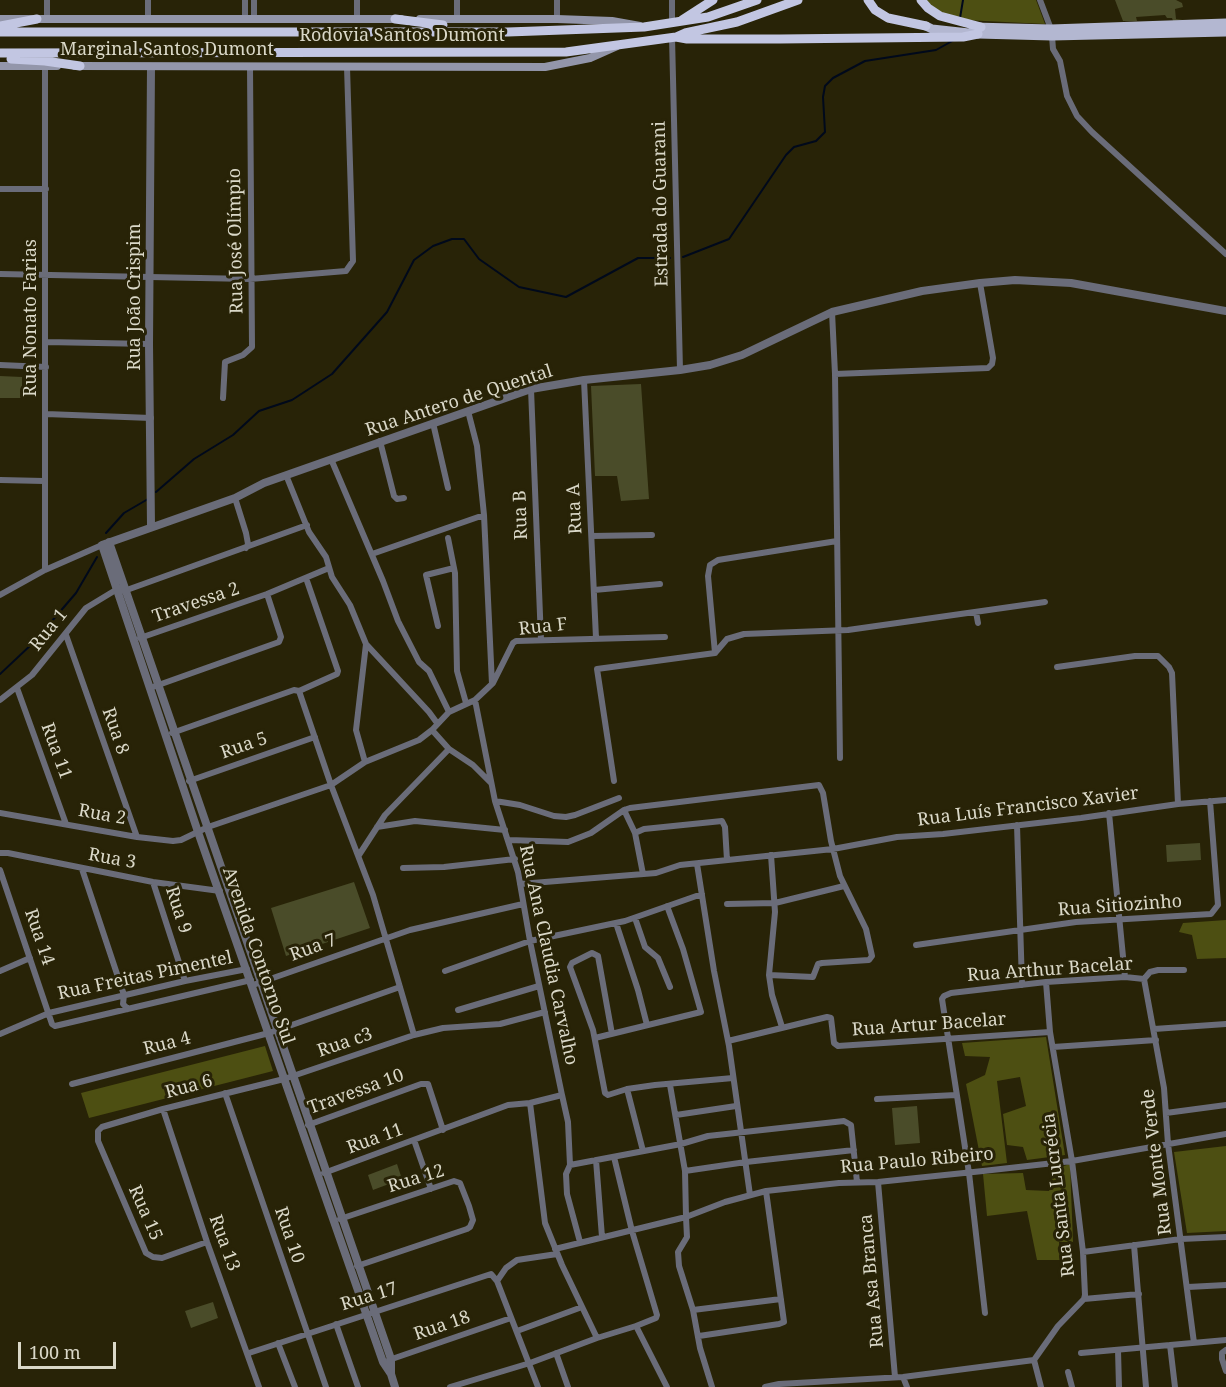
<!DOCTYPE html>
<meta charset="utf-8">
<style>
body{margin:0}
#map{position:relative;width:1226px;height:1387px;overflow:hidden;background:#282307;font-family:"Noto Serif",serif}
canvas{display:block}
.scale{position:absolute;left:18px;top:1342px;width:98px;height:27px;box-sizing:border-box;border:3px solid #dad8c8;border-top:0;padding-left:8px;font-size:18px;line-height:21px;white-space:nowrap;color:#dad8c8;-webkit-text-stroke:4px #282307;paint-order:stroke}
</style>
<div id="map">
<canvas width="1226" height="1387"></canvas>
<div class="scale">100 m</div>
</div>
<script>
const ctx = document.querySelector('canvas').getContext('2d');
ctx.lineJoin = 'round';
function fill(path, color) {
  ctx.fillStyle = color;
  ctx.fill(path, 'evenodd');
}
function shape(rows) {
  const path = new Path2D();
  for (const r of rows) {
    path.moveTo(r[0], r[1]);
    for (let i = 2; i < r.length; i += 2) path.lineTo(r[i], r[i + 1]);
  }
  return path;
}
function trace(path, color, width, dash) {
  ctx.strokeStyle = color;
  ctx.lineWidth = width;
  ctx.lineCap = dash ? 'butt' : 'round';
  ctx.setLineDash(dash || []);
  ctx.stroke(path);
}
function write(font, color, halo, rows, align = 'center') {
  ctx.font = font + ' "Noto Serif",serif';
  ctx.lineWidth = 6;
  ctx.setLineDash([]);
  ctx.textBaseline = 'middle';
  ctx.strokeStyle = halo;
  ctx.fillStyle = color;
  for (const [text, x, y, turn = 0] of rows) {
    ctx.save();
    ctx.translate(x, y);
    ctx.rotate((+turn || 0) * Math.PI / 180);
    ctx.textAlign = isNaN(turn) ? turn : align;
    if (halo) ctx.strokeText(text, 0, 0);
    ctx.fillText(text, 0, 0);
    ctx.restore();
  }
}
const green = shape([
 [1115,0,1176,0,1182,3,1183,7,1175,9,1176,19,1183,20,1173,21,1172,18,1167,18,1165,15,1136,17,1137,21,1123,21],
 [0,376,22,377,22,398,0,398],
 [641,384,649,499,621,501,617,476,595,476,591,386],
 [1200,843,1201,860,1167,862,1166,845],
 [354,882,370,928,286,956,271,908],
 [917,1106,920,1143,895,1145,892,1108],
 [397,1164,402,1179,373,1190,368,1175],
 [213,1302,218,1318,191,1328,185,1311]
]);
const forest = shape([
 [924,0,1036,0,1045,24,965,20,947,16],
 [1226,920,1226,958,1197,959,1192,935,1179,932,1183,923],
 [1046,1037,1065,1155,1027,1160,1023,1147,1007,1145,1003,1114,1026,1106,1020,1077,997,1081,1007,1163,982,1166,966,1084,985,1075,990,1057,965,1056,962,1043],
 [265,1046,273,1071,89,1118,81,1093],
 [1226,1146,1226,1231,1187,1233,1174,1152],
 [1070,1164,1073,1242,1059,1242,1060,1260,1037,1260,1027,1211,987,1216,983,1174,1023,1173,1026,1190,1049,1191,1054,1169]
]);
const stream = shape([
 [960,18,963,0],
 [683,257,729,239,786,155,794,147,816,141,825,132,823,97,825,86,833,78,865,61,936,50,954,40],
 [156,492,194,459,233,435,259,411,292,400,332,374,387,312,414,260,433,246,452,239,464,239,479,259,519,287,566,297,638,258,670,258],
 [106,533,124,513,148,499],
 [0,674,33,643,76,593,97,557]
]);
const minor = shape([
 [47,0,47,18],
 [148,0,148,19],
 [357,0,357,20],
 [457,0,457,19],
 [557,0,557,19],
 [672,0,672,24],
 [1040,0,1051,29],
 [245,20,245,0],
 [254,20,254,0],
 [1052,36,1053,49,1060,61,1067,96,1077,116,1092,132,1226,254],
 [672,37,680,370],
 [45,66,45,570],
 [0,189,46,189],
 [0,274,250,279,346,271,353,261,347,67],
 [832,312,835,374,840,758],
 [46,342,149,344],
 [0,365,46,367],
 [835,374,988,368,992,364,993,358,980,283],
 [584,380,596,638],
 [531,389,541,640],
 [223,398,225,362,243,355,252,347,250,67],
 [468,411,477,446,484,515,492,684],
 [46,414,151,418],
 [433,423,448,488],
 [380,441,394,496,397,499,404,498],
 [331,459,383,581,398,621,419,662,429,671,449,712],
 [286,475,309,532,326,557,332,577,350,605,366,644,429,712,437,723],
 [0,480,44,481],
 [235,498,246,533,248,544,246,548],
 [592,536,652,535],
 [448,538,455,573,457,671,466,703],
 [372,554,484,515],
 [594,590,660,584],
 [124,591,307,525],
 [0,595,45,570,102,545],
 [976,612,978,623],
 [438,626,426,575,454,568],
 [66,635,137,837],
 [140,638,267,594,329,568],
 [715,653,708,576,710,565,718,560,837,541],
 [1057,667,1135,656,1158,656,1169,667,1172,673,1178,804],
 [17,688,66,824],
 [150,688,279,642,281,637,267,594],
 [299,691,337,674,338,671,306,578],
 [0,700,32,675,86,608,119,588],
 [432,730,449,749,473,765,491,783],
 [172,733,294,690,299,691,331,785,373,895,414,1035],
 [365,762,356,730,366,644],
 [189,781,315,737],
 [614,781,597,669,715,653,727,639,744,634,848,630,1045,602],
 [495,801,520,805,554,816,566,817,575,815,619,798],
 [624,810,635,833],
 [0,813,137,837,173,841,181,840,208,827,331,785,365,762,419,740,432,730,449,712,475,700,493,683,513,643,516,641,665,637],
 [1109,813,1125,977],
 [1017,825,1022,985],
 [377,827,415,821,505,830],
 [509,840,568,842,591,833,624,810,630,808,819,785,823,793,831,841,840,876,866,929,872,956,869,960,822,963,818,964,813,977,769,975],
 [0,853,8,853,153,882,220,891],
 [359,855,385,815,449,749],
 [771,855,775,912,769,975,772,995,782,1027],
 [697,864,714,971,729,1046,750,1195],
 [403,868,444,867,515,859],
 [82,869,124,995,123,1004,128,1009],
 [0,870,52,1024,55,1026,251,980],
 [643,874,635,833,644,829,722,821,725,827,727,860],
 [153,882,185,981],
 [520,884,656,873,680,865,833,849,897,837,943,834,1081,818,1178,804,1226,800],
 [727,904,775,903,844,886],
 [635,918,645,947,658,958,670,987],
 [616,923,638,990,647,1025],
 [916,945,1076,922,1211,914,1218,905,1210,801],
 [0,971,30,958],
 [445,971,530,941,625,921,702,894],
 [1144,979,1164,1088,1168,1144,1194,1343],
 [253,985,410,930,523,904],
 [458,1010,539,986],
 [1154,1029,1226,1024],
 [0,1034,49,1013,185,981,247,969],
 [612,1034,598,956,592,953,572,963,570,967,593,1030,605,1093,608,1095,627,1089,655,1085,733,1078],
 [595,1038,701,1012,683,949,667,906],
 [728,1041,827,1017,831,1018,834,1043,838,1046,1050,1032],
 [1053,1047,1156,1040],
 [72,1084,269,1033,400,987],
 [670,1085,685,1171,686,1217,725,1202,766,1191,839,1183,878,1182,983,1171,1072,1161,1226,1134],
 [627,1089,643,1151],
 [225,1093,326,1387],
 [562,1095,568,1122,570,1165,681,1144,708,1136,844,1121,851,1125,857,1182],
 [877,1099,956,1095],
 [530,1103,545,1223,562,1265,597,1338,636,1326,667,1387],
 [163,1109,207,1242,259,1387],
 [1166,1113,1226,1105],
 [676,1115,736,1106],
 [308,1125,421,1084,428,1084,443,1130],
 [414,1140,431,1189],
 [614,1157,632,1231,657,1315,656,1318,636,1326],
 [596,1160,602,1237],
 [570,1165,566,1174,567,1194,580,1242],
 [685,1171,746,1162,854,1150],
 [324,1173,508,1105,530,1103,562,1095,530,941,518,872,495,801,475,700],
 [878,1182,895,1377],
 [340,1219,454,1181,460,1183,469,1206,473,1220,470,1227,467,1229,357,1266],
 [207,1242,162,1258,153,1257,146,1253,98,1141,98,1131,102,1127,163,1109,284,1079,414,1035,443,1028,500,1024,545,1012],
 [1134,1245,1146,1387],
 [555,1249,686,1217,687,1237,678,1252,679,1266,693,1310,700,1348,712,1387],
 [1083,1252,1181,1239,1226,1237],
 [497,1281,506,1268,517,1260,557,1254],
 [1188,1287,1226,1285],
 [1084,1299,1139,1294],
 [693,1310,781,1299],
 [985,1313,969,1173,942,999,944,996,951,993,1046,982,1125,977,1144,979,1150,972,1158,970,1184,970],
 [336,1324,358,1387],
 [517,1331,582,1307],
 [699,1336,779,1324,784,1322,766,1191],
 [278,1343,295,1387],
 [1170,1345,1175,1387],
 [1118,1350,1119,1387],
 [1226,1350,1222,1353,1222,1359,1226,1371],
 [249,1353,491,1274,497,1281,538,1387],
 [556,1353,568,1387],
 [1081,1353,1226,1340],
 [389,1360,511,1318],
 [1068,1372,1072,1387],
 [903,1377,907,1387],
 [450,1387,530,1363,597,1338],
 [765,1387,779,1384,903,1377,1034,1360],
 [1041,1387,1034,1360,1058,1326,1084,1299,1085,1295,1083,1252,1072,1161,1050,1032,1046,982]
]);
const tertiary = shape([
 [151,67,149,344,151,526],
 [109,542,391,1359,391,1374,395,1387],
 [391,1374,383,1362,198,832,102,545,235,498,264,483,531,389,584,380,680,370,710,365,742,355,832,312,922,291,980,283,1015,280,1071,283,1226,311]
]);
const secondary = shape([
 [0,19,401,19],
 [420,19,557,19,612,21,640,26],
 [0,66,57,66],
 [75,66,545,67,590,58,617,46]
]);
const primary = shape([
 [926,26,932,29,978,34,1052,36,1226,32],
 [973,27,1051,29,1226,23]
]);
const trunk = shape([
 [868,0,875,10,888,18,926,26],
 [921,0,928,8,940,16,981,27],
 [395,19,443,25],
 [682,20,713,0],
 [0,26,37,19],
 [0,32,508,32,644,27,708,17,757,0],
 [676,37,687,39,780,39,963,37,978,34],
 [0,53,566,52,676,37,685,33,737,22,798,0],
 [11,59,45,61,80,66]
]);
const streetNames = [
 ["Rodovia Santos Dumont",402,36],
 ["Marginal Santos Dumont",167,50],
 ["Estrada do Guarani",661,204,-91],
 ["Rua José Olímpio",236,241,-91],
 ["Rua João Crispim",135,297,-90],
 ["Rua Nonato Farias",31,318,-90],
 ["Rua Antero de Quental",459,401,-18],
 ["Rua A",575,509,-93],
 ["Rua B",521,515,-92],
 ["Travessa 2",196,603,-19],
 ["Rua F",543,627,-6],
 ["Rua 1",49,630,-51],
 ["Rua 8",115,731,71],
 ["Rua 5",244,746,-19],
 ["Rua 11",56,751,70],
 ["Rua Luís Francisco Xavier",1028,807,-7],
 ["Rua 2",102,815,10],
 ["Rua 3",112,859,10],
 ["Rua Sitiozinho",1120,906,-4],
 ["Rua 9",178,910,72],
 ["Rua 14",39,937,71],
 ["Rua 7",313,948,-20],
 ["Rua Ana Claudia Carvalho",548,955,78],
 ["Avenida Contorno Sul",258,956,71],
 ["Rua Arthur Bacelar",1050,970,-4],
 ["Rua Freitas Pimentel",145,976,-12],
 ["Rua Artur Bacelar",929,1025,-4],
 ["Rua c3",345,1043,-19],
 ["Rua 4",167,1044,-14],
 ["Rua 6",189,1087,-15],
 ["Travessa 10",356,1092,-20],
 ["Rua 11",375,1139,-20],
 ["Rua Paulo Ribeiro",917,1161,-5],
 ["Rua Monte Verde",1157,1162,-97],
 ["Rua 12",416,1179,-17],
 ["Rua Santa Lucrécia",1059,1195,-97],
 ["Rua 15",145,1213,66],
 ["Rua 10",289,1235,71],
 ["Rua 13",224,1243,70],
 ["Rua Asa Branca",872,1281,-95],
 ["Rua 17",369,1297,-17],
 ["Rua 18",442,1326,-19]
];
fill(green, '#4a4c29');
fill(forest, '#4d4f12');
trace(stream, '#00091b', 2);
trace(minor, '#6a6c79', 6);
trace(tertiary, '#6a6c79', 8);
trace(secondary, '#9396aa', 8);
trace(primary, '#b3b7d1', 9);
trace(trunk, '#c2c6e2', 9);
write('18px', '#dad8c8', '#282307', streetNames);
</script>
